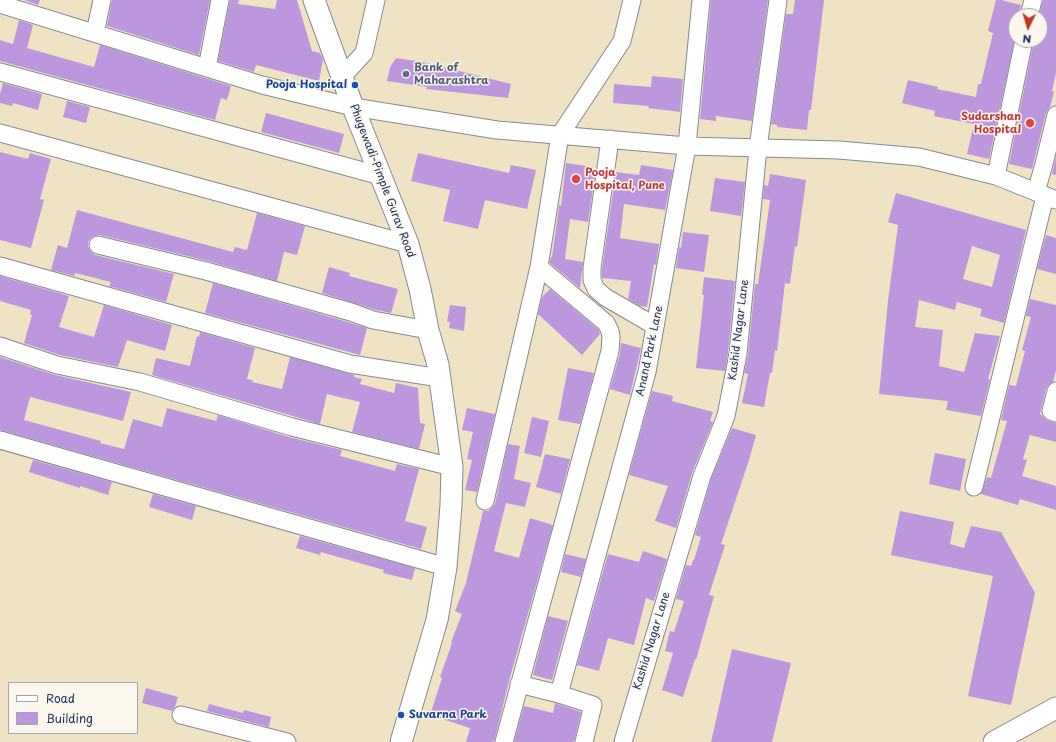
<!DOCTYPE html>
<style>
body{margin:0}
#map{position:relative;width:1056px;height:742px;overflow:hidden;background:#efe3c4;font-family:"Playpen Sans",sans-serif}
canvas{display:block}
.legend{position:absolute;left:8px;top:682px;width:130px;height:52px;box-sizing:border-box;background:#fbf7ec;border:1px solid #a1a7b3;margin:0;padding:5px 7px;list-style:none;font-size:12px;color:#1b2f5e}
.legend li{display:flex;align-items:center;gap:8px;height:20px}
.legend b{width:20px;border:1px solid #a1a7b3}
.north{position:absolute;left:1008px;top:8px;width:40px;height:40px;box-sizing:border-box;background:#fbf7ec;border:1px solid #a1a7b3;border-radius:50%;rotate:185deg;font-size:11px;font-weight:700;line-height:16px;text-align:center;color:#1b2f5e}
.north::after{content:'';display:block;margin:auto;width:14px;height:18px;background:#c8321e;clip-path:polygon(50% 0,100% 100%,50% 72%,0 100%)}
</style>
<div id="map">
<canvas width="1056" height="742"></canvas>
<ul class="legend">
<li><b style="height:5px;background:#fff"></b>Road</li>
<li><b style="height:11px;background:#bd97de"></b>Building</li>
</ul>
<div class="north">N</div>
</div>
<script>
const ctx = document.querySelector('canvas').getContext('2d');
ctx.lineJoin = 'round';
function fill(path, color) {
  ctx.fillStyle = color;
  ctx.fill(path, 'evenodd');
}
function shape(rows) {
  const path = new Path2D();
  for (const r of rows) {
    path.moveTo(r[0], r[1]);
    for (let i = 2; i < r.length; i += 2) path.lineTo(r[i], r[i + 1]);
  }
  return path;
}
function trace(path, color, width, dash) {
  ctx.strokeStyle = color;
  ctx.lineWidth = width;
  ctx.lineCap = dash ? 'butt' : 'round';
  ctx.setLineDash(dash || []);
  ctx.stroke(path);
}
function write(font, color, halo, rows, align = 'center') {
  ctx.font = font + ' "Playpen Sans",sans-serif';
  ctx.lineWidth = 3;
  ctx.setLineDash([]);
  ctx.textBaseline = 'middle';
  ctx.strokeStyle = halo;
  ctx.fillStyle = color;
  for (const [text, x, y, turn = 0] of rows) {
    ctx.save();
    ctx.translate(x, y);
    ctx.rotate((+turn || 0) * Math.PI / 180);
    ctx.textAlign = isNaN(turn) ? turn : align;
    if (halo) ctx.strokeText(text, 0, 0);
    ctx.fillText(text, 0, 0);
    ctx.restore();
  }
}
const building = shape([
 [24,0,40,0,38,5],
 [112,0,210,0,199,55,107,26],
 [230,0,239,0,238,4,275,9,277,0,297,0,312,51,320,53,323,59,319,81,256,65,254,72,218,61],
 [711,0,768,0,752,121,716,116,716,121,700,119],
 [795,0,824,0,811,110,809,110,807,130,777,127,777,125,771,124,786,14,793,14],
 [996,0,1001,0,1021,5,1019,16,1016,16,1016,34,989,159,967,154,974,124,934,116,935,111,902,103,908,80,938,87,937,89,976,97,978,84,981,84,993,33,988,31],
 [1043,0,1056,0,1056,73,1052,91,1054,92,1050,107,1046,113,1032,169,1009,164,1034,40,1040,40,1039,16],
 [19,20,33,25,27,48,94,67,100,45,231,86,227,100,221,98,215,120,0,61,0,40,13,44],
 [396,58,423,62,511,84,508,98,426,89,427,87,387,81,390,67],
 [652,76,683,79,680,112,648,108,649,106,613,103,614,84,651,87],
 [3,83,42,94,38,110,13,103,12,106,0,103,0,94],
 [67,101,90,107,86,123,63,117],
 [266,113,344,134,339,153,261,132],
 [0,152,28,159,30,153,51,159,40,199,44,200,31,248,0,240],
 [418,153,509,173,511,165,536,170,527,209,485,200,478,229,443,221,450,190,411,181],
 [1056,157,1056,175,1052,174],
 [566,163,593,167,592,169,596,169,588,222,570,219,565,259,583,262,580,288,550,263,551,257,552,257,559,207,559,205,561,206],
 [641,165,673,170,665,210,624,204,620,238,659,244,656,265,654,264,647,307,640,306,628,299,631,281,602,278,602,269,616,172,639,175],
 [770,174,806,180,797,247,795,246,790,284,785,283,777,351,775,350,772,373,770,373,764,407,742,403,748,374,744,373,748,355,755,284,758,284,770,200,763,199,764,185,768,186],
 [715,178,745,182,741,216,710,211],
 [896,193,1026,230,1004,323,980,316,982,309,957,302,955,310,919,300,915,327,943,330,939,366,964,372,975,333,1000,336,988,379,990,379,981,416,946,410,948,401,879,394,888,301,898,225,888,222],
 [972,246,1000,255,992,287,963,279],
 [77,210,233,252,235,247,247,250,257,213,305,226,297,255,284,252,277,281,208,261,100,235,95,236,91,238,88,242,88,247,91,252,95,255,174,274,166,302,109,286,111,282,75,273,74,276,51,270,58,245,67,248],
 [683,232,709,235,704,272,676,268,679,247,681,248],
 [1046,235,1056,238,1056,274,1037,269],
 [329,267,350,273,349,276,398,289,391,313,376,310,322,293],
 [0,276,69,296,59,327,94,337,104,305,172,325,165,351,127,340,118,367,60,355,24,343,32,315,30,315,31,310,0,301],
 [704,277,735,281,728,353,725,371,696,368,704,295,702,295],
 [213,283,348,322,367,328,360,355,205,313],
 [550,289,598,329,600,334,582,355,538,314,542,297],
 [1030,299,1056,305,1056,370,1053,382,1049,384,1046,389,1040,414,1047,420,1056,423,1056,442,1030,435,1023,459,1027,460,1022,476,1056,486,1056,510,1020,499,1018,505,981,494,987,477,991,478,1007,421,1001,420,1009,385,1016,386,1025,351,1022,350,1031,317,1026,316],
 [450,305,466,307,464,331,449,328,450,322,447,322],
 [200,332,255,348,247,379,253,380,252,382,282,389,290,357,354,375,354,377,362,379,360,384,394,393,396,383,418,388,420,423,425,424,419,449,352,432,360,402,327,394,320,424,152,375,156,358,190,366,197,336,199,337],
 [621,343,641,348,630,395,610,389,620,354],
 [0,357,55,375,131,392,123,421,30,397,24,420,101,441,100,443,124,449,133,419,162,427,167,408,216,421,218,415,289,437,342,450,340,456,395,471,397,464,419,469,405,521,427,527,421,549,0,430],
 [568,368,594,373,580,424,558,420],
 [652,391,673,396,672,401,713,412,710,421,713,422,692,473,676,528,655,521,668,486,629,475],
 [467,408,495,414,477,492,465,490,472,460,467,459,473,432,462,430],
 [532,417,549,421,541,457,524,453],
 [732,428,756,435,749,460,721,544,725,545,709,595,714,596,696,660,695,659,683,697,662,690,673,653,665,651,670,631,674,632,684,601,676,599,686,565,691,566,693,560,694,560,701,537,695,535,711,479],
 [508,444,520,446,514,479,531,483,525,507,506,503,494,551,519,558,530,518,553,525,509,681,494,742,466,742,470,728,430,715,442,678,440,677,452,643,451,642,462,614,455,611,466,583,483,511,488,511,492,508,495,504],
 [935,453,966,459,960,491,929,484],
 [545,454,570,459,561,494,536,487],
 [33,460,112,482,108,495,80,486,80,488,29,472],
 [153,494,196,506,192,520,149,507],
 [900,511,954,522,950,544,964,548,971,526,1001,532,1035,593,1011,705,968,696,993,576,891,555],
 [300,536,415,568,412,580,383,573,384,570,321,552,320,555,296,548],
 [643,551,667,559,654,601,646,598,634,645,608,638,599,671,577,665,608,554,639,562],
 [565,554,586,559,581,577,561,572],
 [548,616,568,621,552,680,533,675],
 [732,649,791,663,772,742,711,742],
 [146,688,178,697,175,707,172,711,142,703],
 [555,703,581,712,574,742,514,742,524,706,553,713],
 [209,704,243,713,244,710,271,717,269,727,207,711]
]);
const minor = shape([
 [0,4,262,85,353,107,497,130,687,146,839,150,919,157,996,176,1056,200],
 [1029,16,1033,0],
 [95,33,102,0],
 [207,68,220,0],
 [0,72,381,176],
 [342,77,364,53,376,0],
 [0,133,408,244],
 [610,139,592,268,592,280,596,289,605,297,655,326],
 [996,176,1024,40],
 [1036,192,1044,164,1056,115],
 [98,245,206,271,351,312,373,320,428,330],
 [0,266,350,364,440,378],
 [0,346,57,365,140,382,292,427,452,467],
 [1056,391,1051,411,1056,413],
 [0,440,446,567],
 [974,487,1045,196],
 [485,501,539,267],
 [519,684,559,694,593,705,584,742],
 [559,694,647,372,687,146,701,0],
 [181,715,287,742],
 [504,742,610,351,611,337,610,331,606,323,539,267,560,135,622,41,632,0],
 [623,742,702,476,726,416,738,354,758,148,778,0]
]);
const tertiary = shape([
 [314,0,353,107,408,244,420,289,428,330,438,365,452,467,451,505,446,567,437,620,401,742],
 [994,742,1056,708]
]);
const markers = [
 [406,74,4,"#5c6f8a"],
 [355,85,4,"#1a4fb4"],
 [1030,123,5,"#e0444e"],
 [576,179,5,"#e0444e"],
 [401,715,4,"#1a4fb4"]
];
const serviceNames = [
 ["Bank of",414,68],
 ["Maharashtra",414,81]
];
const transitNames = [
 ["Pooja Hospital",347,85],
 ["Suvarna Park",409,715,"left"]
];
const healthNames = [
 ["Sudarshan",1021,117],
 ["Hospital",1021,130],
 ["Pooja",585,173,"left"],
 ["Hospital, Pune",585,186,"left"]
];
const streetNames = [
 ["Phugewadi-Pimple Gurav Road",382,181,69],
 ["Kashid Nagar Lane",739,330,-83],
 ["Anand Park Lane",650,351,-78],
 ["Kashid Nagar Lane",652,641,-73]
];
fill(building, '#bd97de');
trace(minor, '#858991', 19);
trace(tertiary, '#858991', 23);
trace(minor, '#fff', 17);
trace(tertiary, '#fff', 21);
for (const [x, y, r, color] of markers) {
  const dot = new Path2D();
  dot.arc(x, y, r, 0, 2 * Math.PI);
  ctx.fillStyle = color;
  ctx.fill(dot);
  trace(dot, '#fbf7ec', 1.5);
}
write('bold 11px', '#4e5e75', '#fbf7ec', serviceNames, 'left');
write('bold 11px', '#164399', '#fbf7ec', transitNames, 'right');
write('bold 11px', '#be3a42', '#fbf7ec', healthNames, 'right');
write('11px', '#1b2f5e', '#fbf7ec', streetNames);
</script>
